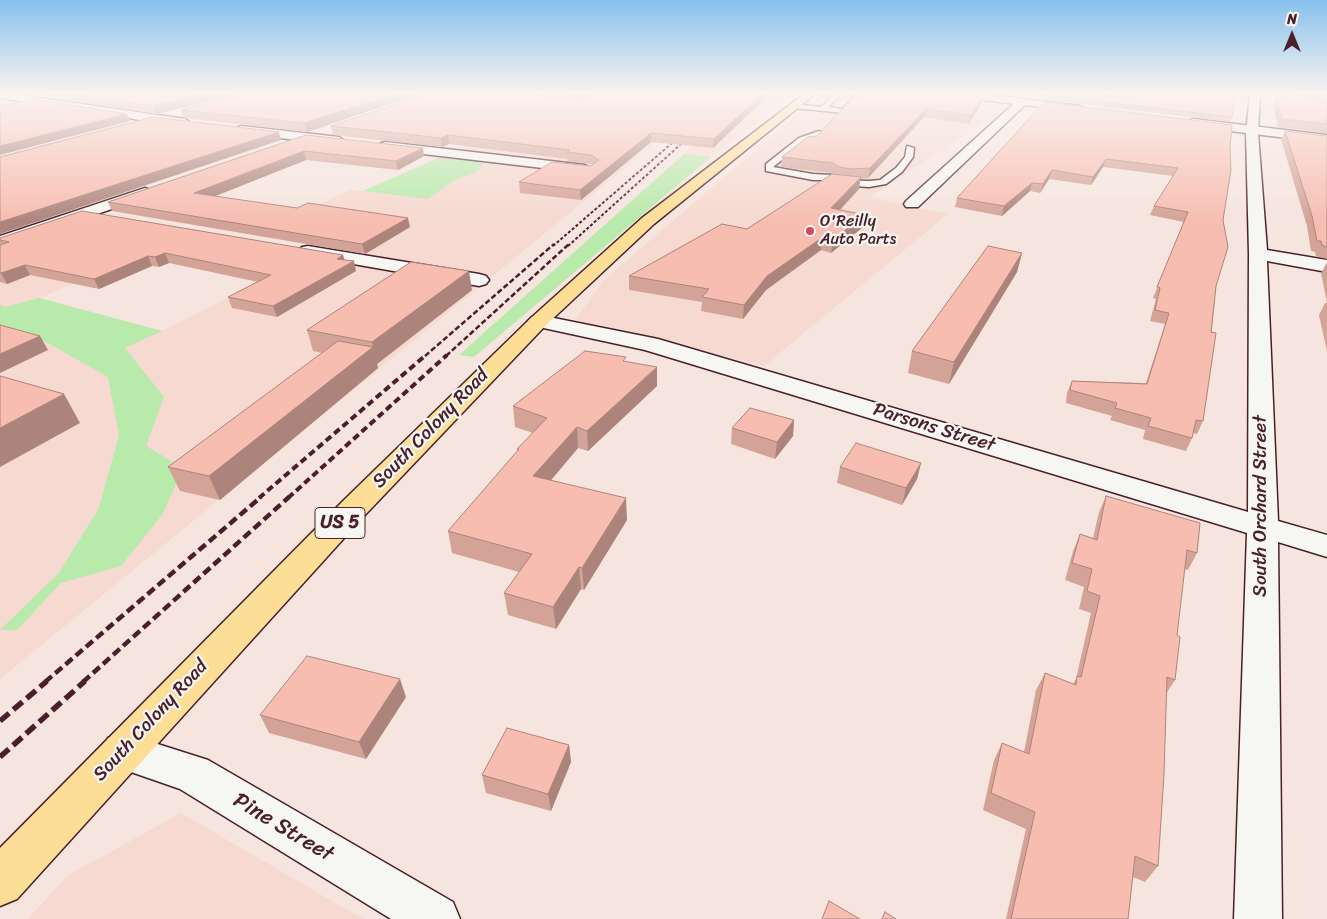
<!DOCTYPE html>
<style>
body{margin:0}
#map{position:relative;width:1327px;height:919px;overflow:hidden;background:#f6e5de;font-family:Sriracha,sans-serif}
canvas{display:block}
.north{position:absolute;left:1267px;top:10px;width:50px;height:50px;-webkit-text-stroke:4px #f6f6f2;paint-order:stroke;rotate:0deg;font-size:14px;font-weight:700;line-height:20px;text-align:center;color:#4a1f2b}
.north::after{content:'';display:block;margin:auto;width:18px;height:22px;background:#4a1f2b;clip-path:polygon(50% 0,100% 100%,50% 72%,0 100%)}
</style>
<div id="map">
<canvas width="1327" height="919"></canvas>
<div class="north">N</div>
</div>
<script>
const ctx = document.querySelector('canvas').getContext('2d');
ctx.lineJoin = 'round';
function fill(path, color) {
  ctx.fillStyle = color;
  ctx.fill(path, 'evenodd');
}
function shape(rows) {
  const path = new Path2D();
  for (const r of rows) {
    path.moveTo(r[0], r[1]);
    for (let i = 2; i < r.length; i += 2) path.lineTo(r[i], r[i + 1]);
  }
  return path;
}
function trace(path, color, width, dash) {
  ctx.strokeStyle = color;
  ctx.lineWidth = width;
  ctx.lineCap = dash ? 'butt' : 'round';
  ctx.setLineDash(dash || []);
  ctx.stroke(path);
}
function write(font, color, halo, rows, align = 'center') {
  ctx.font = font + ' Sriracha,sans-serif';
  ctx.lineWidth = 4.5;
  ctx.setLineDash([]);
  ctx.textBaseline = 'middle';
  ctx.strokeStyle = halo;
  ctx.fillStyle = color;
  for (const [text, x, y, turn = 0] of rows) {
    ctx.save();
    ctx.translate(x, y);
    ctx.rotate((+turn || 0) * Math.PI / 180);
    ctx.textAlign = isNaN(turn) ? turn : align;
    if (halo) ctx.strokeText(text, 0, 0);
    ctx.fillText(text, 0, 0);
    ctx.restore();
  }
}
const built = shape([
 [578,94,715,94,0,679,0,251,95,274,40,298,162,331,313,255,336,246,253,234,351,190,364,191],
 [744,94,795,94,711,157,684,154],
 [821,94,935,94,1014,103,870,197,948,214,764,366,575,320,603,281],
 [181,813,363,919,28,919,67,876]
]);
const green = shape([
 [684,154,711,157,474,357,459,355],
 [441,157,477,161,482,163,482,167,473,174,454,180,428,199,363,191],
 [39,298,162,331,125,348,164,397,146,446,183,468,162,515,121,566,61,583,17,630,0,630,59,573,99,508,119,435,108,377,46,342,0,328,0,305,5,307]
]);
const service = shape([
 [835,94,842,94,828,107,842,109,858,94,865,94,844,113,794,108,790,106,794,104,821,107,835,94],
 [819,131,823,133,822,135,805,142,773,167,813,174,832,175,835,176,835,180,869,181,880,180,896,168,905,157,907,146,914,148,913,157,902,172,886,184,869,187,838,185,835,184,835,180,813,180,766,171,766,164,799,138,819,131]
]);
const minor = shape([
 [0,94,13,94,185,119,191,123,185,127,0,98,0,94],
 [1250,94,1260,94,1258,133,1267,250,1327,260,1327,272,1267,261,1278,521,1327,535,1327,557,1278,542,1282,919,1234,919,1247,533,645,350,539,327,532,325,528,321,532,317,539,315,658,339,1248,512,1249,254,1246,133,1250,94],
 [1023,98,1028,101,1027,103,918,207,906,207,904,204,906,201,1019,99,1023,98],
 [242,126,339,137,345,141,339,145,238,133,236,130,238,127,242,126],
 [386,142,585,165,592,169,585,173,381,149,380,146,381,143,386,142],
 [145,188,150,190,153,193,150,196,0,247,0,236,145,188],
 [308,246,479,274,486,276,489,280,486,284,479,286,302,255,299,251,302,247,308,246],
 [123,733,208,760,453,902,460,919,391,919,180,789,108,764,102,751,108,738,123,733]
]);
const tertiary = shape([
 [955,94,983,94,1080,106,1086,109,1080,112,960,97,955,94],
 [1194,119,1327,135,1327,143,1190,126,1188,123,1190,120,1194,119]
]);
const primary = shape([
 [804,94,815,94,654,224,546,325,365,515,17,899,0,906,0,848,343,501,532,317,642,218,804,94]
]);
const railFar4 = shape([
 [553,246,679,137],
 [568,246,691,135]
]);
const railFar3 = shape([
 [425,356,554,244],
 [446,356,569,244]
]);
const railFar2 = shape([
 [259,498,426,355],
 [288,498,447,355]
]);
const railFar1 = shape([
 [45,682,261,497],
 [83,682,289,497]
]);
const rail = shape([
 [0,721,47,681],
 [0,757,85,681]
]);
const wall = shape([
 [44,94,236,94,156,114,63,100,62,98],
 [420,94,307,132,184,118,181,110],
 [548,94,770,94,713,148,651,142,581,200,520,193,519,182,591,166,593,165,592,164,568,161,567,159,449,144,442,147,333,135,331,126,585,99,587,98],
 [815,94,833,94,828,98,815,96],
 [840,94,856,94,849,100,840,99],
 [860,94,982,102,969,124,924,117,868,178,860,179,859,189,840,210,865,215,863,227,831,253,821,250,766,290,743,319,701,311,702,302,629,290,629,276,747,229,833,174,832,173,781,167,782,157,817,136],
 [1037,94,1096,94,1232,117,1230,122,1042,99],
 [1271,94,1327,94,1327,99],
 [1276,97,1327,101,1327,133,1278,127,1273,104],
 [1044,102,1232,125,1203,421,1197,434,1193,433,1192,438,1186,451,1143,439,1145,430,1110,420,1112,416,1066,403,1067,393,1072,381,1146,383,1165,324,1150,321,1156,299,1153,298,1184,222,1150,215,1154,206,1173,176,1103,167,1091,185,1049,179,1040,193,1030,191,1002,216,955,207,957,198],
 [1285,131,1327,136,1327,259,1316,256,1315,252,1311,251,1307,226,1281,139],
 [306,135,424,156,398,170,306,160,214,196,410,227,365,254,112,211,108,202],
 [0,238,343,255,344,260,356,271,277,317,232,308,228,297,258,282,169,263,159,267,152,266,99,289,30,275,7,284,0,282],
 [1022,253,1017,272,949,384,908,373,912,351],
 [1327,262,1327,351,1319,315,1325,303,1327,303,1321,273],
 [472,290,377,364,378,368,220,500,180,491,168,467,323,353,313,351,307,330],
 [626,361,657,386,588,451,578,448,551,480,627,520,584,590,581,589,556,629,508,615,504,593,519,572,452,553,448,531,518,451,517,449,533,433,515,427,513,406],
 [794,420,793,436,775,459,731,444,732,428],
 [921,463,917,479,902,505,837,483,840,467],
 [1106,496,1197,553,1188,570,1184,569,1177,635,1175,680,1166,694,1158,866,1145,882,1133,877,1128,919,1006,919,1026,829,983,810,994,760,1002,743,1024,752,1036,690,1045,673,1073,684,1076,679,1091,613,1079,609,1084,587,1065,580,1073,551,1080,534,1093,538,1099,512],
 [406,697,366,759,269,733,260,715],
 [569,745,571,762,551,811,486,793,482,775]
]);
const shadedWall = shape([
 [202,94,236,94,156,114,153,106],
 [395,94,420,94,307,132,304,123],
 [762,94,770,94,713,148,714,139],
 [850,94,856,94,849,100],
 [984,94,982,102,969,124,971,115],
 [926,109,924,117,868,178,870,168],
 [127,114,130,121,0,155,0,146],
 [279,132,281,140,0,234,0,222],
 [651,133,651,142,581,200,580,190],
 [448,135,449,144,442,147,441,138],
 [423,148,424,156,398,170,396,161],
 [304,151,306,160,198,203,194,193],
 [1106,159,1103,167,1091,185,1093,177],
 [1052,170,1049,179,1040,193,1043,184],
 [861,177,859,189,830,220,831,208],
 [1032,183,1030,191,1002,216,1004,206],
 [865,215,863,227,831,253,833,240],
 [408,218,410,227,365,254,362,244],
 [823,237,821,250,766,290,743,319,744,305,767,276],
 [165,253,169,263,159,267,155,257],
 [1022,253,1017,272,949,384,954,362],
 [343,255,346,265,337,259],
 [148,256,152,266,99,289,94,279],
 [354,261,356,271,277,317,273,306],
 [25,265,30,275,7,284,1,273],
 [469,271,472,290,377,364,372,342],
 [40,336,48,350,0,373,0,354],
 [373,347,378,368,220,500,209,476],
 [657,367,657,386,588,451,587,431],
 [64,394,80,423,0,467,0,428],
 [794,420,793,436,775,459,777,442],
 [577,427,578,448,536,498,533,476],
 [921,463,917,479,902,505,906,488],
 [626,498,627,520,584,590,582,568],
 [579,567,581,589,556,629,553,607],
 [400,679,406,697,366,759,359,742],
 [569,745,571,762,551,811,548,794]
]);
const building = shape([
 [72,94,202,94,153,106,72,94],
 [242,94,395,94,304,123,181,110,242,94],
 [427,94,528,94,585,99,592,95,591,94,762,94,714,139,651,133,580,190,519,182,552,162,591,166,599,160,591,155,567,152,570,150,448,135,441,138,331,126,427,94],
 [860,94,984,94,971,115,926,109,870,168,851,169,839,167,833,163,782,157,808,137,817,136,845,106,860,94],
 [1042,94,1096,94,1145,99,1151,94,1235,94,1232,117,1043,95,1042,94],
 [1276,97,1327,101,1327,124,1282,119,1276,97],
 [33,99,127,114,0,146,0,106,33,99],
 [1044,102,1232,125,1230,149,1231,170,1223,220,1228,247,1216,286,1211,332,1216,333,1203,421,1196,420,1192,438,1148,426,1151,418,1115,408,1117,403,1070,390,1072,381,1147,384,1169,313,1155,310,1160,288,1157,287,1188,212,1154,206,1178,168,1106,159,1093,177,1052,170,1043,184,1032,183,1004,206,957,198,1044,102],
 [153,117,279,132,0,222,0,157,153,117],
 [1285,131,1327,136,1327,247,1322,245,1321,241,1317,241,1312,216,1285,131],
 [306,135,423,148,396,161,304,151,194,193,297,208,308,203,408,218,362,244,108,202,306,135],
 [832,174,861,177,831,208,865,215,833,240,823,237,767,276,744,305,702,297,709,289,629,276,722,224,747,229,832,174],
 [82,211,343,255,337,259,354,261,273,306,228,297,271,275,165,253,155,257,148,256,94,279,25,265,1,273,0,273,0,245,9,242,0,240,0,238,82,211],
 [988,246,1022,253,954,362,912,351,988,246],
 [411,262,469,271,372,342,307,330,411,262],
 [0,325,40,336,0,354,0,325],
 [338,341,373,347,209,476,168,467,338,341],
 [585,351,626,357,623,361,657,367,587,431,577,427,533,476,626,498,582,568,579,567,553,607,504,593,532,554,448,531,519,449,517,449,547,418,513,406,585,351],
 [0,376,64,394,0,428,0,376],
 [750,408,794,420,777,442,732,428,750,408],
 [856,443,921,463,906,488,840,467,856,443],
 [1106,496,1200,523,1197,553,1187,550,1177,635,1180,637,1175,680,1167,677,1164,774,1158,866,1135,856,1128,919,1011,919,1035,812,991,793,1002,743,1029,754,1045,673,1076,685,1077,676,1081,677,1100,596,1087,591,1092,569,1072,563,1080,534,1097,540,1106,496],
 [307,656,400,679,359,742,260,715,307,656],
 [507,728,569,745,548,794,482,775,507,728],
 [829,901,860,919,822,919,829,901],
 [885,912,896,919,882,919,885,912]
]);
const markers = [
 [810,231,5,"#d1495b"]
];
const farPoinames = [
 ["O'Reilly",820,222],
 ["Auto Parts",820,240]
];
const shields = [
 [340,523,50]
];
const shieldNames = [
 ["US 5",340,523]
];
const streetNames = [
 ["Parsons Street",934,428,17],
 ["South Colony Road",431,429,-46],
 ["South Orchard Street",1261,506,-90],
 ["South Colony Road",151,721,-47]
];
const nearStreetnames = [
 ["Pine Street",283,828,31]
];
fill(built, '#f6d9d0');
fill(green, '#b7eaab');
trace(service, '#4a1f2b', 3);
trace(minor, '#4a1f2b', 3);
trace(tertiary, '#4a1f2b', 3);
trace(primary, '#4a1f2b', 3);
fill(service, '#f6f6f2');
fill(minor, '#f6f6f2');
fill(tertiary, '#f6f6f2');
fill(primary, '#fdde96');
trace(railFar4, '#4a1f2b', 2, [3, 2]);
trace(railFar3, '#4a1f2b', 2.5, [5.5, 2.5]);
trace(railFar2, '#4a1f2b', 4, [7, 4]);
trace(railFar1, '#4a1f2b', 4.5, [9, 4.5]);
trace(rail, '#4a1f2b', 5.5, [12, 5.5]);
fill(wall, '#d4a398');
fill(shadedWall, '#ad847c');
fill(building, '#f7bdb1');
trace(building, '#ad847c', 1);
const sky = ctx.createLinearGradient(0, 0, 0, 222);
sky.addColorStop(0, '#86c1ed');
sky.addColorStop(0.42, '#fbf3f0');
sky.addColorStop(1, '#fbf3f000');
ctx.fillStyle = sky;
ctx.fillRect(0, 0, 1327, 222);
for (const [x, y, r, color] of markers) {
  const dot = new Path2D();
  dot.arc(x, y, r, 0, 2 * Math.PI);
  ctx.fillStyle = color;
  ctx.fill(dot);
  trace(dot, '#f6f6f2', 2);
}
write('16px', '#4a1f2b', '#f6f6f2', farPoinames, 'left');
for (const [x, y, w] of shields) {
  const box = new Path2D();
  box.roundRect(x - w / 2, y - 15.5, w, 31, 4);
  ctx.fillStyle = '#f6f6f2';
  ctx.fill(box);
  trace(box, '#4a1f2b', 1);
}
write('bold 18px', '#4a1f2b', null, shieldNames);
write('19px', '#4a1f2b', '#f6f6f2', streetNames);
write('22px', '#4a1f2b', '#f6f6f2', nearStreetnames);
</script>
